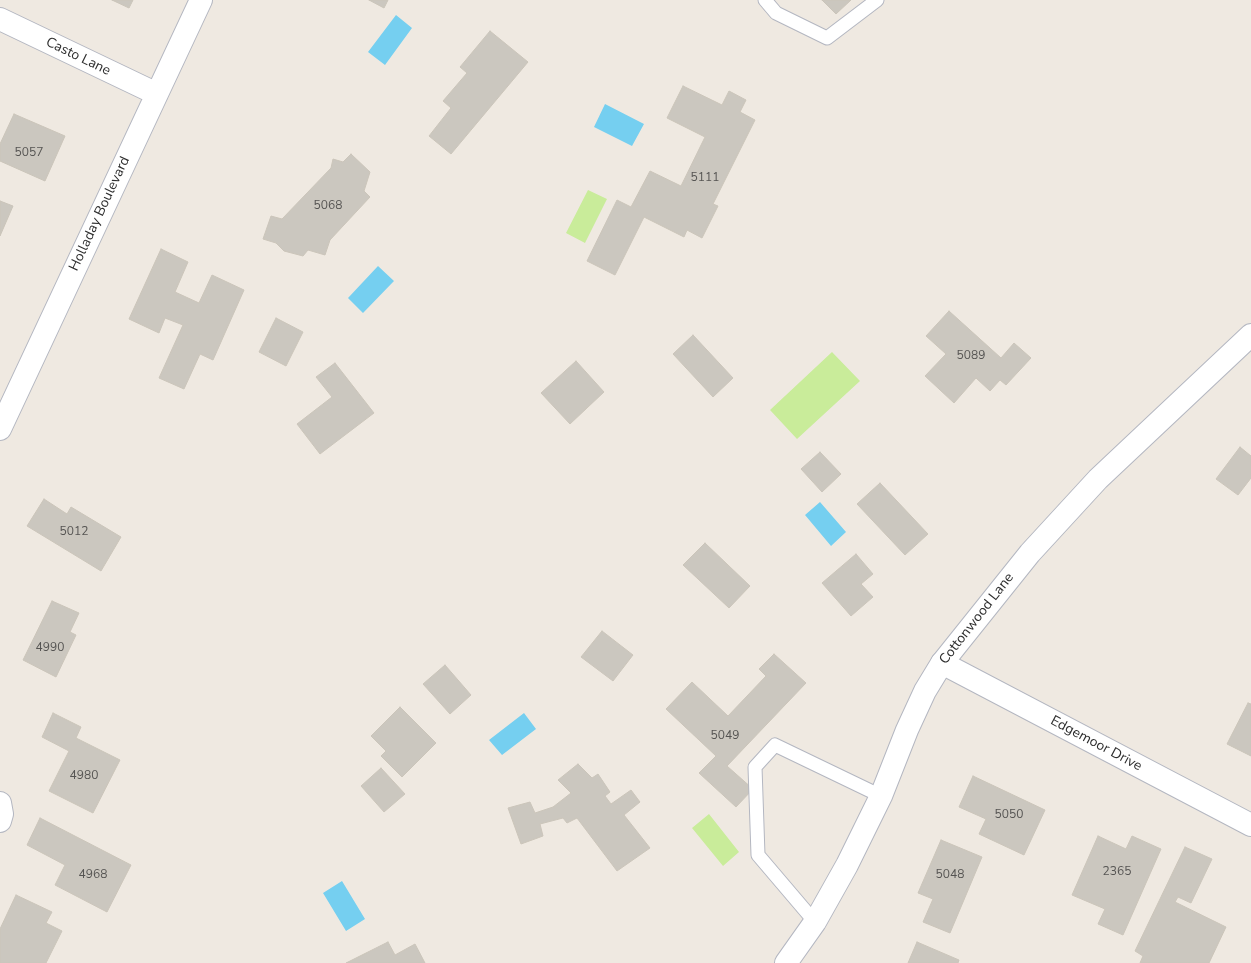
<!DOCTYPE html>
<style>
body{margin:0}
canvas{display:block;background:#efe9e1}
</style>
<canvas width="1251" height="963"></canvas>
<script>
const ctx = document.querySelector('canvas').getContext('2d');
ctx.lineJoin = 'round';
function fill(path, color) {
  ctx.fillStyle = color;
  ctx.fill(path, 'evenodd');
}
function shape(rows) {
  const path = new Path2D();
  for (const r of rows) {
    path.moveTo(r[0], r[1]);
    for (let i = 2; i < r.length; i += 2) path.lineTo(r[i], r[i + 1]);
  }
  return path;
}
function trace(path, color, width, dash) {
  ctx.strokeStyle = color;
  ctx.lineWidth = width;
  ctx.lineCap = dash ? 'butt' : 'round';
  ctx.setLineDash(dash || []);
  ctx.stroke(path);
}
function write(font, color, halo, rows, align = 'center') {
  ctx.font = font + ' "Nunito Sans",sans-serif';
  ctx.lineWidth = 3;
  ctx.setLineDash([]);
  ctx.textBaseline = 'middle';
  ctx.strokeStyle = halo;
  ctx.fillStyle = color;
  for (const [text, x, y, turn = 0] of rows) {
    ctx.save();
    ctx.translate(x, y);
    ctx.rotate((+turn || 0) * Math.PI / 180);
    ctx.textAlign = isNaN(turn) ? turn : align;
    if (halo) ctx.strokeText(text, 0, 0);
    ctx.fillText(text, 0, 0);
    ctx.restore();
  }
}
const pitch = shape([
 [588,190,607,199,585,243,566,233],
 [832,352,860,381,797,439,770,410],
 [709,814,739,852,723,866,692,828]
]);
const water = shape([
 [396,15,412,28,385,65,368,52],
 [605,104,644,124,632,146,594,127],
 [378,266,394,281,363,313,348,298],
 [820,502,846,532,831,546,805,515],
 [524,713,536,729,502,755,489,740],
 [342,881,365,919,346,931,323,893]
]);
const building = shape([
 [112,0,133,0,129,8,112,0],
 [369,0,388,0,384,8,369,0],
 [822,0,851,0,836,14,822,0],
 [490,31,528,62,451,154,429,136,451,108,443,101,467,73,460,67,490,31],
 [683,86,722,105,729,91,746,100,740,112,755,120,713,204,718,206,702,238,687,230,684,237,644,217,615,275,587,261,617,200,631,207,650,171,681,186,705,137,667,118,683,86],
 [14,114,65,136,45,181,0,161,0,144,14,114],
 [351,154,370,172,364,191,370,197,330,240,325,255,308,250,303,256,284,251,276,243,263,239,271,216,282,219,331,168,333,159,343,162,351,154],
 [0,201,13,206,0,236,0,201],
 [161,249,188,262,175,292,199,303,212,275,244,290,213,360,200,354,184,389,159,378,183,325,165,318,159,333,129,319,161,249],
 [949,311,1001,358,1014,343,1031,358,1006,385,1000,380,990,391,976,378,954,403,925,376,946,354,926,336,949,311],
 [276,318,303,332,286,366,259,352,276,318],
 [693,335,733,378,713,397,673,354,693,335],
 [576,361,604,392,570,424,541,393,576,361],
 [335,363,374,413,320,454,297,424,332,397,316,377,335,363],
 [1240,447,1251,456,1251,478,1238,495,1216,479,1240,447],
 [820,452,841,474,822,492,801,469,820,452],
 [880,483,928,534,905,555,857,504,880,483],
 [44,499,67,514,71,507,121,537,101,571,27,526,44,499],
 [705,543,750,586,729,608,683,565,705,543],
 [856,554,873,574,861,584,873,597,851,616,822,583,856,554],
 [52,601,79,613,70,632,76,635,56,677,23,660,52,601],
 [602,631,633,655,613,681,581,657,602,631],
 [774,654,806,683,727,766,753,789,736,807,699,773,716,756,666,709,692,682,728,716,766,676,759,669,774,654],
 [445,665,471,695,450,714,423,684,445,665],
 [1248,703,1251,704,1251,756,1227,744,1248,703],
 [400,707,436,743,402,777,381,756,386,751,371,736,400,707],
 [53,713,81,727,76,738,120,760,93,813,49,791,69,751,42,737,53,713],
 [578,764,592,778,598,774,610,792,605,796,611,804,631,790,640,802,624,815,650,848,617,871,577,818,567,823,563,818,540,824,543,836,521,844,508,808,530,802,535,813,553,807,571,793,558,780,578,764],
 [381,768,405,794,384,812,361,786,381,768],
 [973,776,1045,810,1024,855,979,834,986,819,959,807,973,776],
 [40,818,131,865,107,912,55,885,65,865,27,845,40,818],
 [1098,836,1126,849,1132,836,1161,849,1123,935,1098,924,1105,909,1072,895,1098,836],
 [941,840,982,857,950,933,923,922,933,899,918,893,941,840],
 [1185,847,1212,859,1191,903,1178,897,1175,902,1226,927,1209,963,1140,963,1143,956,1135,951,1185,847],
 [16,895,52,912,46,923,62,931,46,963,0,963,0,929,16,895],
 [388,942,395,955,415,944,425,963,346,963,388,942],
 [917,942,959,960,958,963,908,963,917,942]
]);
const lane = shape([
 [765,0,776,13,827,38,877,0],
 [815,922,758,855,755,767,775,745,881,796]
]);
const street = shape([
 [942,663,1251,825],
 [0,803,2,814,0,821]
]);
const secondary = shape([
 [0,19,157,94],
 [0,429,201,0],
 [786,963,815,922,847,865,881,796,907,730,925,691,942,663,1030,553,1098,479,1251,335]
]);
const numberNames = [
 ["5057",29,153],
 ["5111",705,178],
 ["5068",328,206],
 ["5089",971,356],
 ["5012",74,532],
 ["4990",50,648],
 ["5049",725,736],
 ["4980",84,776],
 ["5050",1009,815],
 ["2365",1117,872],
 ["4968",93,875],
 ["5048",950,875]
];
const streetNames = [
 ["Casto Lane",78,57,26],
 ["Holladay Boulevard",100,214,-65],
 ["Cottonwood Lane",977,619,-52],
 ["Edgemoor Drive",1096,744,28]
];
fill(pitch, '#c9ec9a');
fill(water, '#75cff0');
fill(building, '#cbc7bf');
trace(building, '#cbc5ba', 1);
trace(lane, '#b4b7c1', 15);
trace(street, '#b4b7c1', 24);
trace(secondary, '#b4b7c1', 24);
trace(lane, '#fff', 13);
trace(street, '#fff', 22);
trace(secondary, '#fff', 22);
write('12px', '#555452', null, numberNames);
write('14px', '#2e2e2e', '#fff', streetNames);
</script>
